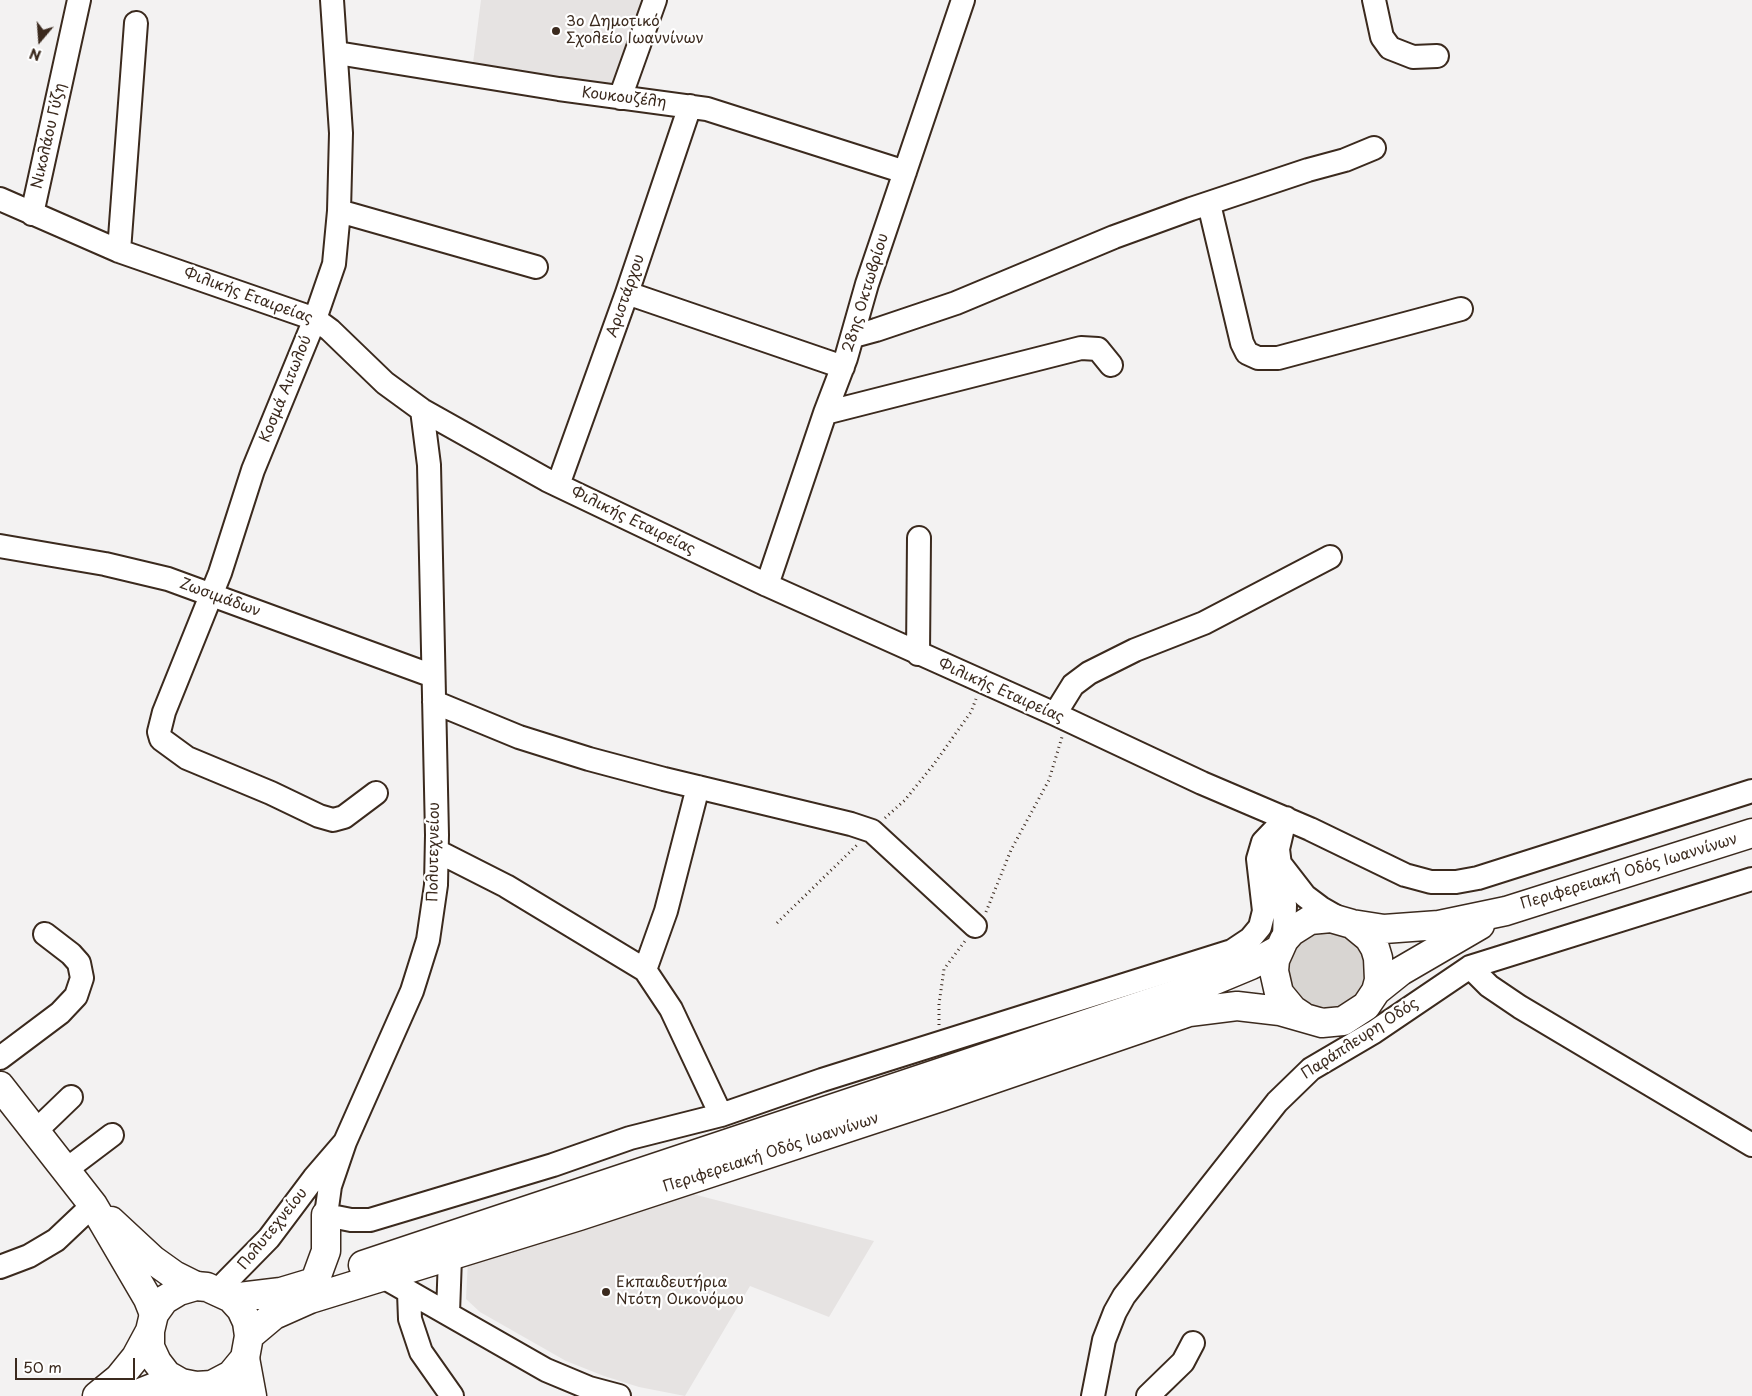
<!DOCTYPE html>
<meta charset="utf-8">
<style>
body{margin:0}
#map{position:relative;width:1752px;height:1396px;overflow:hidden;background:#f3f2f2;font-family:"Playpen Sans",sans-serif}
canvas{display:block}
.north{position:absolute;left:15px;top:15px;width:50px;height:50px;-webkit-text-stroke:4px #fff;paint-order:stroke;rotate:198deg;font-size:14px;font-weight:700;line-height:20px;text-align:center;color:#3b2a1e}
.north::after{content:'';display:block;margin:auto;width:18px;height:22px;background:#3b2a1e;clip-path:polygon(50% 0,100% 100%,50% 72%,0 100%)}
.scale{position:absolute;left:15px;top:1358px;width:120px;height:22px;box-sizing:border-box;border:2px solid #3b2a1e;border-top:0;padding-left:6px;font-size:15px;line-height:18px;white-space:nowrap;color:#3b2a1e;-webkit-text-stroke:4px #fff;paint-order:stroke}
</style>
<div id="map">
<canvas width="1752" height="1396"></canvas>
<div class="north">N</div>
<div class="scale">50 m</div>
</div>
<script>
const ctx = document.querySelector('canvas').getContext('2d');
ctx.lineJoin = 'round';
function fill(path, color) {
  ctx.fillStyle = color;
  ctx.fill(path, 'evenodd');
}
function shape(rows) {
  const path = new Path2D();
  for (const r of rows) {
    path.moveTo(r[0], r[1]);
    for (let i = 2; i < r.length; i += 2) path.lineTo(r[i], r[i + 1]);
  }
  return path;
}
function trace(path, color, width, dash) {
  ctx.strokeStyle = color;
  ctx.lineWidth = width;
  ctx.lineCap = dash ? 'butt' : 'round';
  ctx.setLineDash(dash || []);
  ctx.stroke(path);
}
function write(font, color, halo, rows, align = 'center') {
  ctx.font = font + ' "Playpen Sans",sans-serif';
  ctx.lineWidth = 4.5;
  ctx.setLineDash([]);
  ctx.textBaseline = 'middle';
  ctx.strokeStyle = halo;
  ctx.fillStyle = color;
  for (const [text, x, y, turn = 0] of rows) {
    ctx.save();
    ctx.translate(x, y);
    ctx.rotate((+turn || 0) * Math.PI / 180);
    ctx.textAlign = isNaN(turn) ? turn : align;
    if (halo) ctx.strokeText(text, 0, 0);
    ctx.fillText(text, 0, 0);
    ctx.restore();
  }
}
const built = shape([
 [481,0,647,0,617,86,473,63],
 [685,1192,874,1241,829,1317,750,1286,685,1396,639,1387,604,1376,566,1361,480,1312,466,1299,468,1260]
]);
const green = shape([
 [1316,929,1337,929,1362,947,1370,977,1355,1004,1316,1014,1285,987,1290,947]
]);
const path = shape([
 [885,818,905,800,934,764,971,712,976,699],
 [986,912,1011,850,1049,780,1062,737],
 [777,923,857,845],
 [939,1025,939,1004,944,969,965,941]
]);
const minor = shape([
 [332,0,341,133,339,211,334,264,315,319,253,470,220,573,164,712,159,732,161,739,187,758,271,793,319,816,333,820,344,817,376,793],
 [1374,0,1382,37,1390,48,1413,57,1437,56],
 [337,53,559,89,707,109,905,172],
 [620,98,655,0],
 [0,199,119,251,315,319,330,330,385,383,422,410,547,480,767,585,1055,714,1202,783,1310,829,1405,875,1431,882,1456,882,1478,878,1752,791],
 [1209,204,1242,343,1247,353,1258,358,1278,358,1461,309],
 [339,211,536,267],
 [32,214,79,0],
 [119,251,136,23],
 [627,293,843,367],
 [854,336,876,330,956,303,1114,237,1191,209,1308,170,1345,160,1374,148],
 [825,413,1081,348,1098,349,1111,365],
 [558,485,627,293,690,106],
 [0,546,105,564,168,579,433,676],
 [767,585,825,413,846,358,867,284,963,0],
 [918,654,919,538],
 [434,702,519,737,589,759,664,779,851,824,872,831,975,926],
 [1055,714,1073,685,1089,673,1135,650,1204,623,1330,557],
 [437,851,506,886,645,970,671,1009,721,1115],
 [1281,865,1305,896,1321,908,1342,920],
 [1284,940,1285,905,1278,849,1285,819],
 [1470,967,1489,986,1520,1007,1752,1145],
 [645,970,666,911,698,787],
 [0,1058,60,1013,76,996,82,978,79,963,71,954,45,934],
 [33,1129,44,1123,71,1097],
 [345,1142,330,1186,326,1215,351,1220,370,1220,553,1165,630,1138,721,1115,822,1080,1232,951,1250,939,1260,927,1264,911,1258,859,1263,842,1286,818],
 [67,1169,112,1135],
 [0,1267,29,1256,56,1240,93,1205],
 [385,1278,546,1370,589,1388,619,1396],
 [218,1290,269,1238,314,1178,345,1142,412,991,428,940,436,885,437,835,429,465,422,410],
 [409,1293,410,1319,421,1352,452,1396],
 [448,1313,450,1257],
 [1093,1396,1104,1340,1115,1312,1124,1296,1277,1102,1311,1069,1374,1032,1470,967,1752,879],
 [1148,1396,1183,1362,1193,1343]
]);
const major = shape([
 [0,1086,93,1205,148,1299,154,1314],
 [111,1221,153,1260,174,1275,196,1286],
 [245,1358,252,1396],
 [212,1385,231,1396]
]);
const highway = shape([
 [1376,991,1401,971,1480,925],
 [1302,1016,1293,1010,1279,993,1274,971,1275,960,1284,940,1291,932,1310,920,1331,918,1352,924,1384,929,1439,925,1506,911,1752,833],
 [363,1265,1203,985,1251,965,1278,950],
 [315,1281,326,1251,326,1215],
 [231,1298,281,1292,311,1283],
 [249,1336,274,1315,310,1299,579,1216,941,1097,1189,1012,1237,1006,1280,1011,1322,1023,1343,1021,1366,1006,1376,991,1379,980,1378,958,1375,948,1369,938,1352,924],
 [97,1396,119,1378,136,1357,150,1331,154,1314,164,1300,179,1291,196,1286,207,1287,231,1298,241,1309,247,1322,249,1336,245,1358,231,1375,212,1385,196,1386,181,1383,167,1375,157,1362,150,1347,150,1331],
 [132,1396,155,1387,181,1383]
]);
const markers = [
 [556,31,5,"#3b2a1e"],
 [606,1292,5,"#3b2a1e"]
];
const poiNames = [
 ["3ο Δημοτικό",566,22],
 ["Σχολείο Ιωαννίνων",566,39],
 ["Εκπαιδευτήρια",616,1283],
 ["Ντότη Οικονόμου",616,1300]
];
const streetNames = [
 ["Κουκουζέλη",624,98,7],
 ["Νικολάου Γύζη",49,136,-77],
 ["28ης Οκτωβρίου",866,293,-73],
 ["Φιλικής Εταιρείας",248,296,20],
 ["Αριστάρχου",626,296,-71],
 ["Κοσμά Αιτωλού",286,389,-68],
 ["Φιλικής Εταιρείας",633,521,26],
 ["Ζωσιμάδων",220,598,20],
 ["Φιλικής Εταιρείας",1001,691,24],
 ["Πολυτεχνείου",434,852,-89],
 ["Περιφερειακή Οδός Ιωαννίνων",1629,872,-17],
 ["Παράπλευρη Οδός",1360,1039,-33],
 ["Περιφερειακή Οδός Ιωαννίνων",771,1153,-18],
 ["Πολυτεχνείου",273,1229,-51]
];
fill(built, '#e6e3e2');
fill(green, '#d8d5d2');
trace(minor, '#3b2a1e', 26);
trace(major, '#3b2a1e', 31);
trace(highway, '#3b2a1e', 31);
trace(path, '#3b2a1e', 3, [1, 4]);
trace(minor, '#fff', 22);
trace(major, '#fff', 28);
trace(highway, '#fff', 28);
for (const [x, y, r, color] of markers) {
  const dot = new Path2D();
  dot.arc(x, y, r, 0, 2 * Math.PI);
  ctx.fillStyle = color;
  ctx.fill(dot);
  trace(dot, '#fff', 2);
}
write('15px', '#3b2a1e', '#fff', poiNames, 'left');
write('15px', '#3b2a1e', '#fff', streetNames);
</script>
